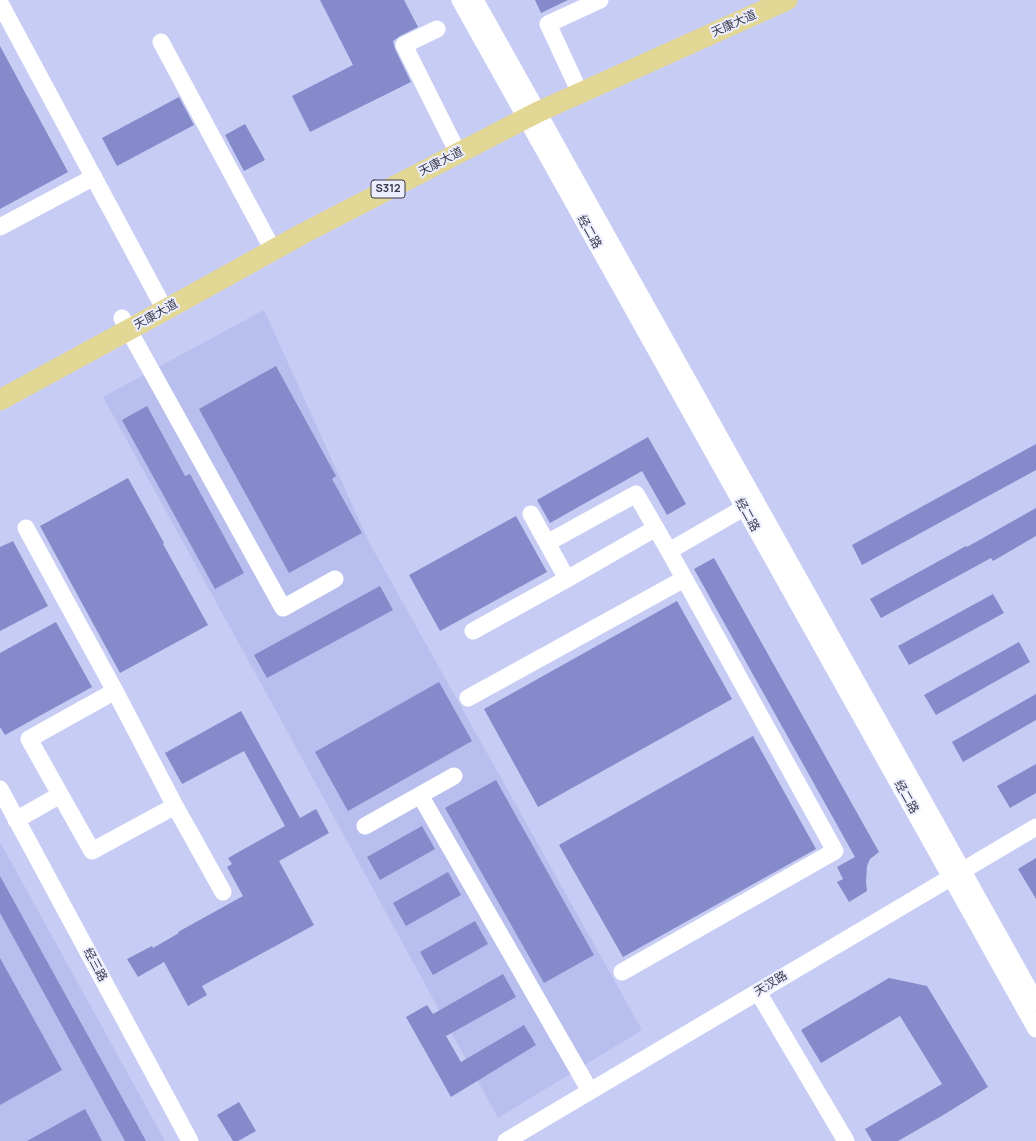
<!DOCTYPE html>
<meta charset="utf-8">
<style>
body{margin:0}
canvas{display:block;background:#c6ccf4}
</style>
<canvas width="1036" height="1141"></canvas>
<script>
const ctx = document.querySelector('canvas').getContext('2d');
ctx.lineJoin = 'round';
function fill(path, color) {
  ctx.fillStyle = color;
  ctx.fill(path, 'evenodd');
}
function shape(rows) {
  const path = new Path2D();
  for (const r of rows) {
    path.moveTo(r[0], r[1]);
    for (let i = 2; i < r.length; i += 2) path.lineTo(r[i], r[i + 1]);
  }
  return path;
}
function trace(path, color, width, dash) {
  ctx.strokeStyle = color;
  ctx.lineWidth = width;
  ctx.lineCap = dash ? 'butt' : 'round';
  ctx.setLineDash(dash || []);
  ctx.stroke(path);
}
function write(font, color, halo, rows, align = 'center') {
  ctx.font = font + ' Manrope,"Noto Sans SC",sans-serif';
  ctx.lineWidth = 4;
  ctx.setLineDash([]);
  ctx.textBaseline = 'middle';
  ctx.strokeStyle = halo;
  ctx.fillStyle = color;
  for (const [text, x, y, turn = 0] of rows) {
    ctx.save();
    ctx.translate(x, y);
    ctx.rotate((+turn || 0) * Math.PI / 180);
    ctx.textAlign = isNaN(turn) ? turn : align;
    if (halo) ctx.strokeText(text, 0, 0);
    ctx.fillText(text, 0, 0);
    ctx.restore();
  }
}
const built = shape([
 [264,310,370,544,642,1030,498,1118,269,698,103,397],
 [0,842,165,1141,0,1141]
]);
const building = shape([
 [320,0,404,0,418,27,400,36,393,41,395,49,411,82,310,132,292,96,353,65],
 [535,0,568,0,541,13],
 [0,46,68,172,0,209],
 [179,97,194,125,117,166,102,138],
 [245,124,265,160,244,171,225,135],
 [276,366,336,476,332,479,362,533,289,573,199,409],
 [147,406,185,476,190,474,244,573,215,589,122,420],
 [648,437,686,504,667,515,642,471,550,523,537,500],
 [1036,444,1036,470,862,565,852,545],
 [128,478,164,543,163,544,208,625,120,673,40,526],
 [1036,508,1036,536,993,561,991,558,881,618,870,599,966,546,967,547],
 [516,516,547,572,440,631,409,575],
 [13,541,48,606,0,631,0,547],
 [714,558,879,852,870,859,867,866,866,882,867,891,849,902,837,882,843,879,837,867,855,857,694,569],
 [380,586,393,610,267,678,254,655],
 [993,594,1004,613,909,665,898,646],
 [677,601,732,699,538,807,484,709],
 [56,622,92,687,5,735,0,727,0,653],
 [1019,642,1030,662,936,715,924,695],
 [439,682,472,741,348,811,315,752],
 [1036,694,1036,720,963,762,952,742],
 [241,711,300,818,316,809,329,833,279,861,314,925,202,986,207,995,188,1006,164,962,138,977,127,959,152,946,153,948,179,933,178,932,243,896,227,867,232,864,228,858,285,826,244,751,182,784,165,753],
 [753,736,816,849,623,957,559,845],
 [1036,764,1036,793,1010,808,997,786],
 [496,780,594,955,544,983,445,808],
 [422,826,435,849,380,880,367,857],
 [1036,858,1036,899,1018,869],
 [448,872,461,895,406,926,393,903],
 [0,876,146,1141,125,1141,0,913],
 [475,921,488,944,433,975,420,952],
 [0,958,62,1070,0,1105],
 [503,974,516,997,446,1036,461,1062,524,1025,536,1045,451,1097,406,1017,427,1005,433,1014],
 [889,978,927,986,988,1087,945,1114,898,1141,872,1141,865,1129,942,1084,900,1016,821,1063,801,1030],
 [239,1102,256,1131,238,1141,233,1141,217,1115],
 [85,1109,102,1141,27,1141]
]);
const minor = shape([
 [460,0,1036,1029],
 [475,0,1036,1002],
 [0,3,165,310],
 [437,29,404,45,458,153],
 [161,42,273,250],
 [580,93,548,24,600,0],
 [0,227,94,177],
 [122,318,283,608,335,579],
 [531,514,567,579],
 [26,528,115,691,175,806,223,892],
 [547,543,636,494,669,551,835,851,622,972],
 [669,551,754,502],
 [473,631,567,579,656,528],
 [115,691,29,739,92,851,175,806],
 [468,698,684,579],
 [0,789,190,1141],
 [420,795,590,1091],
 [16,820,60,795],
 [365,826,454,776],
 [758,992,846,1141],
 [506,1141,1036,827]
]);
const major = shape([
 [0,400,165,310,304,233,538,112,787,0]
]);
const shields = [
 [388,189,34]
];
const shieldNames = [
 ["S312",388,189]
];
const streetNames = [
 ["天康大道",734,24,-24],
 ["天康大道",441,162,-27],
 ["经二路",589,232,61],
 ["天康大道",156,315,-29],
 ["经二路",747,515,61],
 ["经二路",906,797,61],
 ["经三路",95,965,62],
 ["天汊路",771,984,-31]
];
fill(built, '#b8beed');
fill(building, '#848aca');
trace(minor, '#fff', 17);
trace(major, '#e3d795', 21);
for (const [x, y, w] of shields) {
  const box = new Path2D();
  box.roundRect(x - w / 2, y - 9, w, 18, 3);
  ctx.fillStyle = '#eceeff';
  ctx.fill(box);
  trace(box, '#383a4a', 1);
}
write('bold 11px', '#383a4a', null, shieldNames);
write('12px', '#383a4a', '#eceeff', streetNames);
</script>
